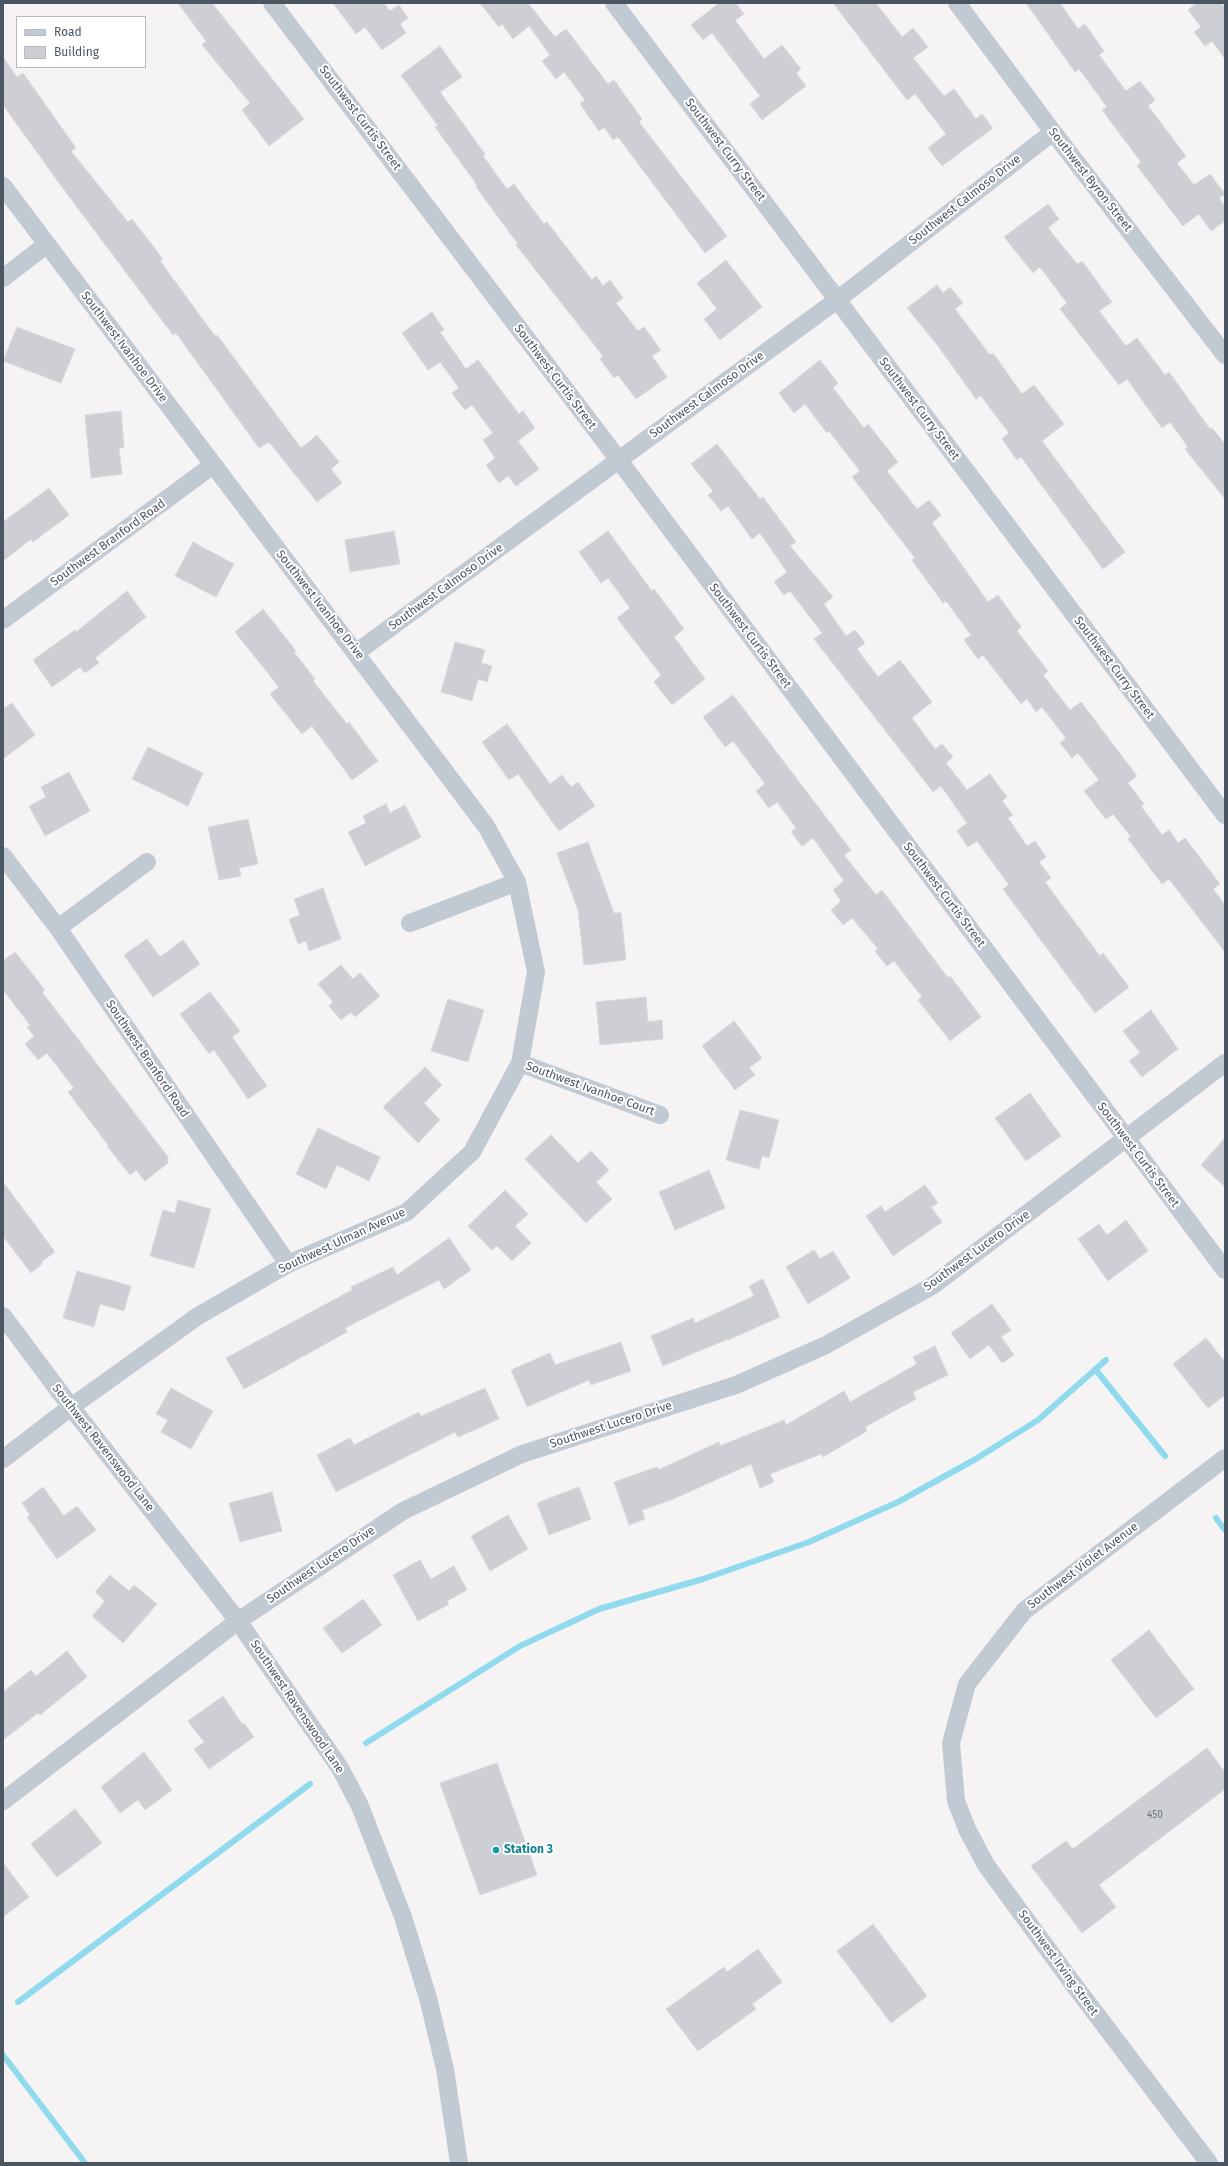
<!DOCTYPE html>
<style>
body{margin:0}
#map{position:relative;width:1228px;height:2166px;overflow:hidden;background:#f5f3f3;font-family:"Fira Sans",sans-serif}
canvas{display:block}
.frame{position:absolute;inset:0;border:4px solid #4a5661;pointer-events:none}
.legend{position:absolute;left:16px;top:16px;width:130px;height:52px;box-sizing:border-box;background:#fff;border:1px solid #b7bbc0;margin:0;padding:5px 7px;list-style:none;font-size:12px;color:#4a5661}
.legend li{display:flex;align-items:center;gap:8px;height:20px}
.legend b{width:20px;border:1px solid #b7bbc0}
</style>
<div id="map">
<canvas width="1228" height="2166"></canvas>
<div class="frame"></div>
<ul class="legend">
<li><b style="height:5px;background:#c1cad2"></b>Road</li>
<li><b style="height:11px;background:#cdcfd5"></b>Building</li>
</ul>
</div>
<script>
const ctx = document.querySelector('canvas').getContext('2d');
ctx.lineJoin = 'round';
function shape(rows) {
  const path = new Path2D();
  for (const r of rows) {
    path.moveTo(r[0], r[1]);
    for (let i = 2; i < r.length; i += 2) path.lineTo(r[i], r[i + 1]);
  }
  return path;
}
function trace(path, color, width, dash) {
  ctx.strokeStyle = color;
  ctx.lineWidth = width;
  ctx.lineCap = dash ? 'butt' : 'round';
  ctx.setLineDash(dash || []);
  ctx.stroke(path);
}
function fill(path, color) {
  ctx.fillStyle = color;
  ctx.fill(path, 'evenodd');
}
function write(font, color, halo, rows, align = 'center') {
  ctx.font = font + ' "Fira Sans",sans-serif';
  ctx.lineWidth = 4;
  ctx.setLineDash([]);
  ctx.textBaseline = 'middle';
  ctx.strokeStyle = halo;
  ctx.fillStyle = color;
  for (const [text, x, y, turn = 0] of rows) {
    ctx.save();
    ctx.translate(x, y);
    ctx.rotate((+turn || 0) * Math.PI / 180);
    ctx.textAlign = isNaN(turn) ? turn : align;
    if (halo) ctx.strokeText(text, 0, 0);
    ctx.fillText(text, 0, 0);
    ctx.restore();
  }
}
const stream = shape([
 [1095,1369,1165,1456],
 [1216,1518,1225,1530],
 [366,1743,520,1646,599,1609,703,1579,809,1542,898,1502,974,1460,1038,1420,1106,1360],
 [18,2002,310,1784],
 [3,2055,85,2163]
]);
const building = shape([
 [178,3,212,3,304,119,269,146,242,110,250,103,202,45,206,41,178,3],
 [333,3,384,3,390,11,399,5,408,18,400,24,406,33,382,50,365,27,356,34,333,3],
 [480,3,528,3,555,37,566,29,608,84,614,80,642,119,639,122,727,236,705,253,618,137,613,140,604,127,599,131,580,104,585,100,564,72,556,79,542,61,550,55,529,26,513,39,502,24,499,27,480,3],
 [719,3,736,3,744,14,735,20,764,59,782,45,801,69,796,73,806,86,762,120,750,104,760,96,712,33,703,40,691,25,719,3],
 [833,3,876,3,902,37,913,28,928,47,913,58,944,96,954,89,976,119,982,114,993,128,942,166,928,148,946,134,915,94,907,100,833,3],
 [1026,3,1060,3,1078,29,1085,24,1104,51,1099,55,1126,91,1140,81,1155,100,1148,106,1186,156,1177,163,1194,185,1210,174,1225,194,1219,198,1225,207,1225,221,1211,231,1199,214,1183,226,1137,166,1141,162,1102,110,1107,107,1079,69,1075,72,1026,3],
 [1196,3,1221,3,1225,8,1225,59,1212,41,1205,46,1194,32,1201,27,1188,10,1196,3],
 [440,46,462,77,440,92,485,154,483,156,507,189,514,184,544,224,547,222,592,280,596,276,603,286,610,280,623,298,616,303,638,331,644,327,661,350,652,356,667,377,636,399,618,375,614,378,600,359,603,356,516,245,518,244,476,187,477,185,435,127,438,126,401,75,440,46],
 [3,57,17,77,23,73,76,148,71,151,128,222,132,219,163,259,160,261,215,336,217,335,301,448,317,435,339,462,331,469,342,483,317,502,269,442,259,448,176,333,173,335,62,187,3,105,3,57],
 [1048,204,1059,219,1048,228,1077,264,1082,261,1112,302,1099,311,1126,346,1137,338,1165,375,1169,372,1210,429,1212,428,1225,444,1225,499,1185,449,1188,447,1170,422,1162,428,1127,379,1119,385,1060,309,1067,303,1040,267,1033,273,1004,237,1048,204],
 [726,260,762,307,720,340,704,319,717,309,697,283,726,260],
 [937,285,943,293,950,287,963,303,955,309,990,355,993,353,1022,394,1034,385,1064,424,1042,441,1125,552,1103,569,1021,457,1017,460,1002,439,1009,433,981,396,976,399,938,346,907,308,937,285],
 [432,312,444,330,440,332,466,369,478,360,519,414,523,411,535,428,518,441,539,469,516,486,508,476,499,483,486,465,495,458,483,440,493,433,472,405,465,410,452,393,459,388,440,362,428,370,402,333,432,312],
 [17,327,75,349,61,383,3,361,17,327],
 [820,360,838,383,833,388,864,428,868,424,898,462,887,471,917,509,929,500,941,515,932,523,988,602,998,595,1021,627,1017,631,1048,671,1043,675,1070,710,1081,702,1137,776,1128,783,1144,804,1141,806,1162,835,1169,830,1178,843,1185,838,1220,884,1213,889,1225,905,1225,952,1169,879,1162,884,1128,839,1131,837,1113,814,1106,819,1084,791,1099,780,1078,753,1072,758,1060,743,1066,738,1042,707,1036,712,1027,699,1021,704,983,655,978,659,964,640,971,635,946,601,943,603,912,560,915,558,852,477,860,471,829,431,827,433,805,404,794,413,779,393,820,360],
 [121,411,124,447,119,448,122,474,91,478,85,415,121,411],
 [717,444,760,499,763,497,796,542,790,546,833,597,824,604,846,636,855,630,865,643,857,649,878,677,900,660,932,702,912,718,935,749,942,744,953,757,946,763,967,790,990,774,1007,797,1002,801,1013,815,1008,818,1027,846,1035,841,1046,857,1039,862,1051,878,1045,882,1100,956,1103,953,1129,987,1095,1013,1003,889,1009,885,977,841,968,847,957,831,967,823,941,786,933,792,814,639,822,633,790,591,784,595,774,582,787,572,760,533,752,539,728,506,721,511,708,495,713,491,691,464,717,444],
 [49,488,69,515,33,542,31,539,3,561,3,522,49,488],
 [394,531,400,564,350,572,345,540,394,531],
 [608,531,652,591,654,589,684,629,674,637,705,679,672,705,654,682,661,675,617,618,630,608,608,578,601,583,579,552,608,531],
 [193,542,234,564,216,597,175,576,193,542],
 [127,591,146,617,95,658,99,663,85,673,80,667,52,687,33,660,75,630,76,632,127,591],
 [263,609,296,651,294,652,315,679,313,681,347,724,349,722,378,761,352,780,312,726,302,734,270,694,279,687,235,632,263,609],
 [455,642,485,650,481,663,492,666,487,682,478,679,472,701,441,692,455,642],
 [733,695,851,850,844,855,876,895,882,890,948,978,950,976,981,1017,950,1041,918,1000,922,997,894,961,887,966,875,951,878,949,852,918,843,925,831,910,841,901,833,890,844,881,813,838,802,846,791,832,796,828,777,802,769,808,756,791,765,784,733,741,725,747,703,717,733,695],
 [12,703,35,735,3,759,3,709,12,703],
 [507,724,550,784,562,775,571,787,578,782,595,806,559,831,518,774,509,780,482,742,507,724],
 [148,747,203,773,188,806,132,779,148,747],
 [69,772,90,811,45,836,29,806,46,797,41,787,69,772],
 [386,804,390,813,405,805,421,837,365,866,348,832,366,823,363,816,386,804],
 [248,819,258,864,239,868,241,876,219,880,208,827,248,819],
 [588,842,614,913,621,913,626,960,584,965,578,910,557,853,588,842],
 [323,888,341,939,309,951,306,941,298,944,289,919,300,915,294,899,323,888],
 [147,939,160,957,183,940,200,964,153,997,124,955,147,939],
 [15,952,45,990,42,992,168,1157,168,1163,145,1181,136,1170,130,1175,107,1146,108,1145,68,1092,74,1088,47,1053,38,1060,25,1044,34,1036,27,1027,30,1025,3,990,3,961,15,952],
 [341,965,353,979,360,973,380,996,355,1017,351,1012,341,1020,329,1006,333,1002,318,984,341,965],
 [210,992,240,1031,232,1037,267,1086,248,1099,214,1050,209,1054,180,1014,210,992],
 [646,997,648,1022,662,1020,663,1039,600,1045,596,1002,646,997],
 [448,999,484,1010,468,1062,431,1051,448,999],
 [1151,1010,1178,1049,1142,1077,1129,1061,1140,1053,1123,1031,1151,1010],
 [734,1021,762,1058,749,1068,755,1075,735,1090,702,1046,734,1021],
 [425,1067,442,1085,424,1103,440,1120,418,1143,383,1107,425,1067],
 [1030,1093,1061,1136,1026,1161,995,1118,1030,1093],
 [740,1110,779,1120,769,1158,762,1156,759,1169,726,1160,740,1110],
 [318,1128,380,1157,369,1181,337,1165,326,1189,296,1174,318,1128],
 [551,1135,578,1163,591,1151,609,1170,596,1182,612,1199,586,1223,525,1159,551,1135],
 [1225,1138,1225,1187,1201,1165,1225,1138],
 [709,1170,725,1208,675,1230,659,1192,709,1170],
 [3,1182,55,1252,41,1262,42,1264,31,1273,3,1236,3,1182],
 [925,1185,938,1203,931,1207,942,1222,893,1256,866,1216,881,1206,885,1212,925,1185],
 [505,1190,528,1214,515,1226,531,1243,512,1261,497,1246,492,1250,468,1226,505,1190],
 [178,1200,211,1209,194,1268,150,1256,163,1210,175,1213,178,1200],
 [1126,1220,1148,1251,1108,1281,1078,1239,1099,1224,1107,1235,1126,1220],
 [449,1238,471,1270,444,1289,439,1280,345,1328,347,1332,244,1389,226,1358,352,1290,351,1287,393,1267,397,1275,449,1238],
 [814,1250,820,1259,833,1251,850,1278,808,1304,786,1267,814,1250],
 [77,1271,131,1286,124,1311,100,1304,94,1327,63,1318,77,1271],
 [763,1279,780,1317,728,1340,728,1339,663,1366,651,1336,693,1318,695,1323,754,1296,749,1286,763,1279],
 [992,1304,1011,1330,1001,1337,1014,1355,1002,1363,989,1345,970,1359,951,1333,992,1304],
 [1206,1338,1225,1362,1225,1395,1208,1408,1173,1364,1206,1338],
 [621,1342,631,1371,591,1385,589,1380,527,1407,511,1370,550,1353,555,1365,621,1342],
 [935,1346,948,1375,913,1392,916,1399,865,1427,867,1431,823,1457,821,1454,770,1474,774,1482,760,1488,751,1464,671,1500,642,1510,645,1519,629,1525,614,1482,657,1467,658,1470,719,1442,720,1446,784,1420,786,1425,844,1391,850,1402,917,1364,913,1357,935,1346],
 [171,1388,213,1411,191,1449,161,1432,168,1420,156,1414,171,1388],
 [485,1388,499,1419,458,1437,455,1432,336,1492,317,1455,350,1438,354,1445,419,1412,421,1416,485,1388],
 [43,1487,64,1516,77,1506,96,1530,57,1559,27,1517,30,1515,22,1503,43,1487],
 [579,1487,591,1519,549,1535,537,1503,579,1487],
 [272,1492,282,1531,240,1542,229,1503,272,1492],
 [508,1515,528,1549,490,1571,471,1536,508,1515],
 [420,1560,431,1579,454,1566,467,1590,447,1601,449,1604,418,1621,393,1575,420,1560],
 [110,1575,129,1591,134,1585,157,1604,123,1643,92,1616,105,1601,95,1592,110,1575],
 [363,1599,382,1625,342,1653,323,1628,363,1599],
 [1149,1630,1194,1689,1156,1718,1111,1660,1149,1630],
 [67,1651,87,1677,40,1715,38,1713,3,1740,3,1692,31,1670,36,1676,67,1651],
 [223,1696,242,1724,244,1723,254,1737,209,1769,194,1749,204,1742,188,1721,223,1696],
 [1207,1748,1225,1772,1225,1789,1099,1885,1116,1907,1082,1933,1031,1866,1066,1841,1073,1849,1207,1748],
 [144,1752,172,1790,145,1810,138,1800,120,1813,101,1787,144,1752],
 [497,1763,537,1875,480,1895,440,1783,497,1763],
 [75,1809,102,1843,57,1877,31,1844,75,1809],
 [3,1863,29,1897,3,1917,3,1863],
 [873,1924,927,1996,891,2023,837,1951,873,1924],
 [758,1949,782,1982,752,2004,756,2009,698,2051,666,2009,724,1967,727,1972,758,1949]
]);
const minor = shape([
 [272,3,618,459,1225,1270],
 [614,3,1225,815],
 [957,3,1053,132,1225,355],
 [3,186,486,826,517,882,536,972,520,1063,472,1152,407,1212,288,1264,198,1316,71,1407,3,1459],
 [3,278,46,245],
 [3,620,213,465],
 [357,652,837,300,1053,132],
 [3,856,58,928,288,1264],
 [410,923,517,882],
 [58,928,147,862],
 [520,1063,660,1115],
 [3,1316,71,1407,238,1621,340,1768,360,1806,403,1917,428,1998,445,2069,459,2163],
 [3,1801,238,1621,403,1511,522,1454,736,1385,826,1345,932,1286,1225,1063],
 [1209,2163,1074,1985,986,1865,967,1829,956,1801,951,1743,967,1684,1024,1611,1225,1458]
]);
const markers = [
 [496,1850,4,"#0f9aa8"]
];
const numberNames = [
 ["450",1155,1815]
];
const streetNames = [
 ["Southwest Curtis Street",360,118,53],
 ["Southwest Curry Street",725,150,53],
 ["Southwest Byron Street",1090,180,52],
 ["Southwest Calmoso Drive",965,200,-38],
 ["Southwest Ivanhoe Drive",124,347,53],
 ["Southwest Curtis Street",555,377,53],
 ["Southwest Calmoso Drive",707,395,-36],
 ["Southwest Curry Street",919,409,53],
 ["Southwest Branford Road",108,543,-36],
 ["Southwest Calmoso Drive",446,587,-36],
 ["Southwest Ivanhoe Drive",320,605,52],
 ["Southwest Curtis Street",750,636,53],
 ["Southwest Curry Street",1114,668,53],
 ["Southwest Curtis Street",944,895,53],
 ["Southwest Branford Road",147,1059,56],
 ["Southwest Ivanhoe Court",590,1089,20],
 ["Southwest Curtis Street",1138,1155,53],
 ["Southwest Ulman Avenue",342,1241,-25],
 ["Southwest Lucero Drive",977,1251,-36],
 ["Southwest Lucero Drive",611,1425,-18],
 ["Southwest Ravenswood Lane",103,1448,52],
 ["Southwest Lucero Drive",321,1565,-34],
 ["Southwest Violet Avenue",1083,1566,-37],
 ["Southwest Ravenswood Lane",297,1707,56],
 ["Southwest Irving Street",1058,1963,54]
];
const cultureNames = [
 ["Station 3",504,1850]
];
trace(stream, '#90daee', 6);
fill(building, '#cdcfd5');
trace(building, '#d7d9de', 1);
trace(minor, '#c1cad2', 18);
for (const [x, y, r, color] of markers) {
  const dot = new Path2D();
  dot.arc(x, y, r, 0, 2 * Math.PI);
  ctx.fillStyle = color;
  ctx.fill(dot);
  trace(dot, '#fff', 1.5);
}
write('10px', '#6b747e', null, numberNames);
write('12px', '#4a5661', '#fff', streetNames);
write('bold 12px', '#0d838f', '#fff', cultureNames, 'left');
</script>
